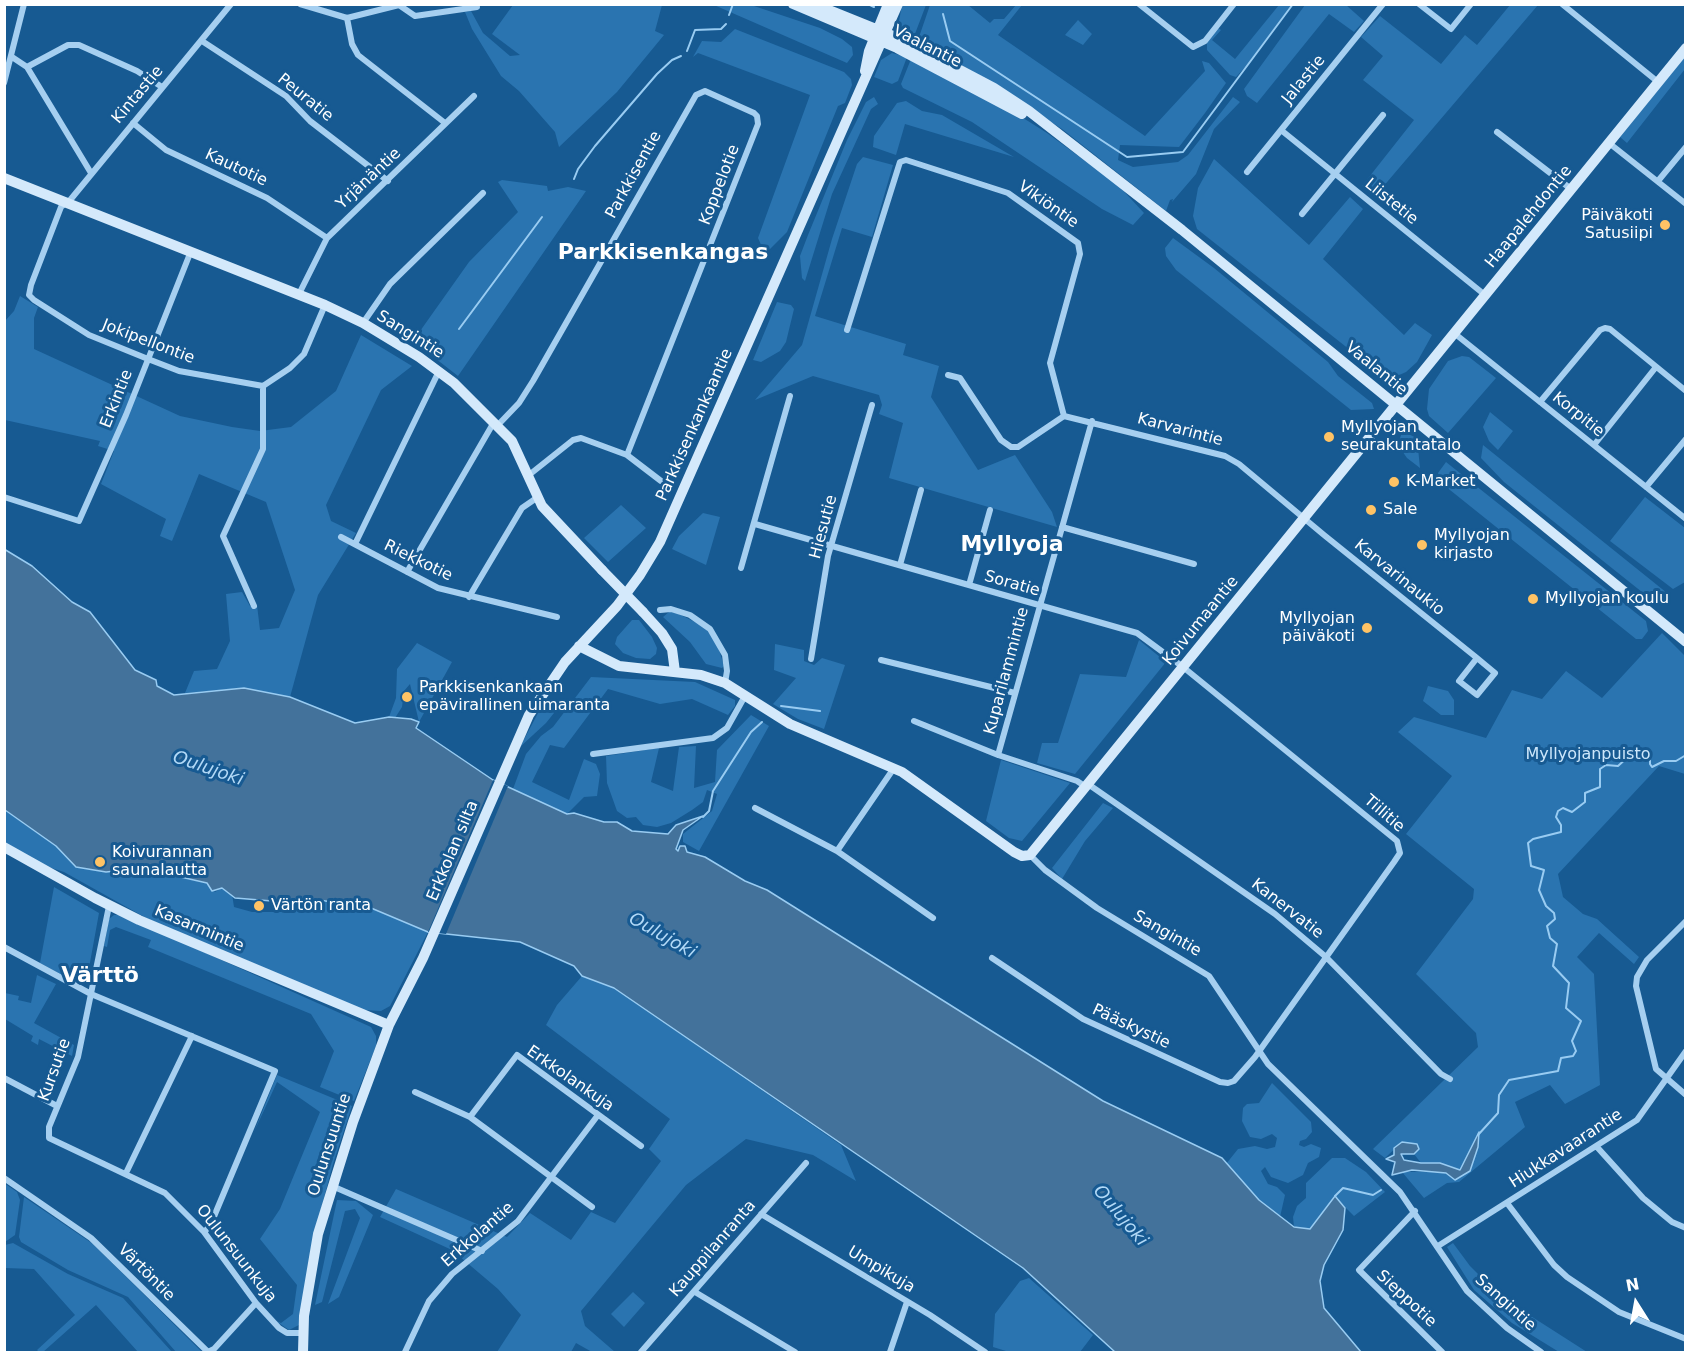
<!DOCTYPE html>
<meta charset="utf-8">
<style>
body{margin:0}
#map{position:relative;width:1690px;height:1357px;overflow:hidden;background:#175a92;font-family:"DejaVu Sans",sans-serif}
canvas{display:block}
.frame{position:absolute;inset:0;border:6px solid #fff;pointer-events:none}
.north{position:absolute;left:1606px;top:1273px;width:60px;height:60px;-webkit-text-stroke:4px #175a92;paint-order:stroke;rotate:349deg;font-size:16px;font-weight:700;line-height:24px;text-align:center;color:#fff}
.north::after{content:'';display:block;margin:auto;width:21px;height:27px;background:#fff;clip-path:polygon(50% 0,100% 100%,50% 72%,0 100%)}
</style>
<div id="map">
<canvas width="1690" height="1357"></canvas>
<div class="frame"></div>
<div class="north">N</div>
</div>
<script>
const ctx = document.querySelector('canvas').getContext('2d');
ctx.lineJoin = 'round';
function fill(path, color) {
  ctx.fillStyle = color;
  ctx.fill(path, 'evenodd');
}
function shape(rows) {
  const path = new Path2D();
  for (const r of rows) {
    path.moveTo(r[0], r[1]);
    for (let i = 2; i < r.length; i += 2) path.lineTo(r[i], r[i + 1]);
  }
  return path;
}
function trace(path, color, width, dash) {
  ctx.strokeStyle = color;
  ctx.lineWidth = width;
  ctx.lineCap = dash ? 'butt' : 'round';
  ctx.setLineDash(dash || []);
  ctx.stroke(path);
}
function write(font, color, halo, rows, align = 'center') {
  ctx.font = font + ' "DejaVu Sans",sans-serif';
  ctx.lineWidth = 6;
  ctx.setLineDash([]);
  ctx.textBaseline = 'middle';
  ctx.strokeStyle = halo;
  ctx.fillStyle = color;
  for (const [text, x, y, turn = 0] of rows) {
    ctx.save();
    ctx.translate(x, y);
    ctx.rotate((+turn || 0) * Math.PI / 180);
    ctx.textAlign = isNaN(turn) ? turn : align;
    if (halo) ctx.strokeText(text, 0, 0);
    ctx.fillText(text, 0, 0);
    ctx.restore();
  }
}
const green = shape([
 [513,5,662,5,655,31,664,35,617,92,559,147,555,132,519,91,501,76,472,29,465,12,471,11,483,33,510,56,520,55,492,34],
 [714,5,751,5,820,28,842,39,852,47,853,55,847,63],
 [902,5,926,5,913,39,901,29,899,21],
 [930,5,968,5,990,23,994,19,1004,19,1016,5,1022,5,998,35,1145,136,1205,71,1202,61,1209,63,1226,83,1205,113,1179,147,1120,145,1118,160,1133,167,1178,162,1188,155,1233,97,1240,102,1214,129,1196,174,1172,202,1173,199,1170,200,1166,211,1062,129,941,52,918,40],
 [1279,5,1291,5,1247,65,1236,77,1230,75,1207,50,1207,42,1218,28,1221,30,1212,40,1235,59],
 [1305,5,1346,5,1364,21,1354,32,1329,14,1257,103,1247,96,1244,89],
 [1510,5,1538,5,1376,195,1362,186,1414,120,1363,80,1383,56,1361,37,1380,16,1441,64,1465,35,1477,45],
 [1078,20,1092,34,1083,45,1065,35],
 [735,29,844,72,851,79,852,85,845,103,838,106,787,232,770,249,762,247,758,238,810,95,698,53,693,57,702,41,721,42],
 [892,53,907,57,898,81,892,84,874,77,881,60],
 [1685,56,1685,69,1627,143,1620,137],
 [911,59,1020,116,1047,133,1118,185,1144,213,1133,225,1102,209,972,122,903,88,901,84],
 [874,97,878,104,871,109,832,194,805,281,802,278,800,256,808,235,847,140,866,102],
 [906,101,922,111,942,115,1014,157,905,124,896,155,873,147,874,136,897,103],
 [863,157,893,165,872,237,842,228,815,316,906,344,903,355,939,366,931,397,978,470,1015,455,1052,512,1057,527,889,478,903,423,879,414,882,405,879,395,813,376,755,400,802,345,832,239,857,164],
 [1214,159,1309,245,1350,197,1363,209,1323,259,1404,335,1415,323,1432,335,1417,362,1406,372,1388,380,1197,229,1193,216,1198,188],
 [502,180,547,186,548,191,568,187,586,191,458,376,413,341,469,262,518,212,498,182],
 [1173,238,1214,268,1328,362,1338,376,1372,403,1374,409,1351,410,1176,270,1166,256,1165,248],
 [20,296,38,307,34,318,34,349,180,416,232,427,260,431,291,427,336,391,361,335,412,366,381,390,326,505,331,521,356,533,318,595,290,697,244,688,185,693,194,671,217,669,230,641,226,594,242,592,250,606,257,605,260,630,279,628,295,590,266,502,199,474,172,541,160,536,166,519,101,484,114,451,98,446,100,441,5,420,5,321,14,311],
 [777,302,791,305,794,309,786,342,780,351,761,362,753,360],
 [1462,356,1469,357,1496,378,1448,433,1429,416,1427,409,1429,389,1448,361],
 [1490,412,1513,431,1498,450,1489,441,1483,427],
 [1408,434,1417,438,1420,468,1407,458,1398,445,1401,435],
 [1483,445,1667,593,1667,594,1657,604,1504,482,1481,458],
 [1446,462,1646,621,1648,631,1642,639,1636,639,1440,482,1438,473],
 [1645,497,1685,528,1685,582,1673,589,1610,541],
 [621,505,646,528,608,562,584,538],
 [703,513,720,517,706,565,672,549,679,536],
 [669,612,675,612,705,627,718,646,724,666,722,668,706,664,690,642,663,617],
 [632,620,639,620,652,637,657,648,656,654,650,659,636,658,623,653,615,644,617,637],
 [1662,633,1685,656,1685,774,1659,766,1558,874,1563,897,1583,914,1597,919,1639,957,1634,964,1599,933,1577,957,1594,974,1600,1085,1565,1104,1550,1085,1515,1102,1525,1127,1459,1182,1447,1183,1424,1198,1402,1172,1470,1171,1478,1147,1460,1170,1440,1163,1421,1163,1414,1154,1419,1149,1417,1144,1402,1142,1385,1158,1373,1149,1478,1047,1476,1033,1416,974,1473,899,1474,889,1406,834,1452,776,1398,732,1414,717,1486,738,1512,690,1542,699,1566,671,1602,698],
 [1139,640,1166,662,1075,774,1037,763,1042,743,1058,743,1080,674,1126,677],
 [417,643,452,662,419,722,410,684,404,691,402,707,395,718,389,717,396,698,397,669],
 [775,644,804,650,804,661,814,665,822,658,845,665,824,729,798,719,773,704,796,678,774,670],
 [591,677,695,682,735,700,735,706,728,715,692,699,660,704,608,689,564,748,550,745,532,782,569,800,584,759,596,764,600,774,597,796,584,797,567,814,513,789,526,754,541,736,553,727],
 [1428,686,1448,691,1454,700,1454,715,1441,715,1423,701],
 [546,698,558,708,546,723,520,747],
 [751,715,769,726,699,851,683,842,683,834,712,811,717,794,707,790,703,802,692,810,671,823,657,827,643,825,636,817,627,818,617,811,607,783,606,756,659,748,651,782,673,791,679,747,696,746,694,788,715,782,717,750],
 [1001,760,1070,783,1022,841,1009,838,986,821],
 [1103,803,1113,808,1085,841,1062,879,1052,868],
 [4,810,56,846,76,867,117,873,134,869,207,883,215,892,222,888,232,894,234,907,252,912,281,912,286,908,284,899,305,898,371,908,428,932,390,1006,381,1011,364,1010,148,919,64,872,48,867,5,843],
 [54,887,99,913,87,979,82,982,77,983,40,963],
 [114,915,121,915,371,1027,376,1036,376,1046,354,1101,320,1087,334,1051,311,1014,148,947,151,940,116,927,110,930,107,947,104,946,109,919],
 [37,975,56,984,34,1023,74,1045,72,1056,39,1039,38,1045,31,1041,33,1036,5,1019,5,988,5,993,19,996,18,1000,31,1003],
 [582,976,614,988,841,1145,856,1181,813,1155,746,1139,686,1185,581,1311,585,1326,615,1352,592,1352,576,1343,571,1352,497,1352,521,1315,498,1289,452,1250,380,1217,396,1189,507,1237,530,1213,571,1240,591,1212,615,1223,661,1161,649,1149,670,1119,546,1025,557,1005],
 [277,1075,352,1106,333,1164,317,1224,299,1325,289,1330,276,1321,281,1323,293,1314,297,1285,260,1239,280,1209,320,1112,277,1082,254,1132],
 [1272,1083,1311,1122,1312,1132,1306,1139,1300,1141,1299,1145,1304,1147,1311,1144,1321,1148,1319,1157,1308,1163,1303,1175,1288,1183,1271,1177,1265,1167,1261,1171,1268,1184,1277,1187,1285,1195,1280,1217,1259,1200,1226,1164,1238,1149,1255,1146,1267,1149,1275,1147,1277,1138,1272,1134,1261,1139,1250,1137,1242,1121,1243,1108,1247,1104,1259,1103],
 [1332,1158,1345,1158,1366,1172,1385,1192,1354,1216,1334,1196,1310,1229,1294,1227,1293,1217,1297,1206,1306,1198,1306,1183],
 [4,1183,17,1192,20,1200,15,1235,5,1242],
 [24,1197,93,1244,202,1352,176,1352,128,1297,68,1270,21,1242,19,1237],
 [337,1200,356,1201,373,1215,339,1297,328,1304,360,1218,355,1209,345,1211,322,1302,315,1305],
 [13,1243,68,1274,123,1298,172,1352,138,1352,96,1305,43,1352,39,1352,37,1350,75,1315,34,1269,5,1268,5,1245],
 [1453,1243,1470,1266,1501,1297,1587,1352,1559,1352,1512,1323,1474,1290,1447,1247],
 [1029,1278,1093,1335,1080,1352,1006,1351,993,1347,995,1314,1020,1281],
 [633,1292,645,1303,624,1327,611,1314]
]);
const water = shape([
 [4,549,32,566,72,602,90,612,135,670,156,680,157,686,174,695,244,688,290,697,355,723,389,717,411,719,419,722,416,728,493,780,567,814,574,813,604,822,617,822,632,831,668,834,676,825,703,816,683,830,676,849,678,851,680,846,685,846,687,852,705,857,745,881,767,890,1103,1101,1222,1158,1259,1200,1294,1227,1310,1229,1335,1196,1345,1208,1343,1230,1324,1265,1320,1281,1324,1308,1361,1352,1115,1352,1023,1268,614,988,582,976,574,966,520,942,428,932,371,908,306,898,272,901,235,898,222,888,212,891,207,883,163,873,134,869,106,872,76,867,56,846,5,810,4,549],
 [1479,1132,1478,1147,1470,1171,1455,1180,1446,1173,1412,1170,1392,1175,1395,1162,1386,1159,1394,1155,1394,1148,1402,1142,1417,1144,1419,1149,1414,1154,1401,1154,1404,1160,1421,1163,1440,1163,1460,1170,1479,1132]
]);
const pier = shape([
 [493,780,508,786,446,934,428,932]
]);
const stream = shape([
 [868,4,874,7],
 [943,14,950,41,1127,157,1183,152,1293,4],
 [729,15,733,4],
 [687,51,695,30,721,29,726,24],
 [574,179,578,169,595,146,657,74,672,60,681,56],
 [459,329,542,217],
 [781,706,820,711],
 [703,817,709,811,713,791,751,732,762,722],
 [1478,1135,1498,1113,1499,1095,1509,1080,1558,1071,1561,1058,1573,1056,1576,1051,1572,1041,1581,1021,1566,1008,1569,983,1553,966,1557,944,1550,938,1547,926,1555,919,1554,913,1546,906,1539,890,1544,870,1531,866,1528,843,1533,839,1561,832,1561,825,1556,817,1558,811,1563,808,1572,812,1585,802,1585,793,1600,787,1600,769,1606,765,1618,766,1629,756,1650,752,1650,764,1652,767,1664,761,1676,761,1686,755],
 [1335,1196,1343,1188,1373,1195,1381,1190]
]);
const street = shape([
 [231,4,71,199,61,207,31,285,29,295,34,300,89,335,148,359,179,371,263,386,290,368,304,354,325,305],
 [300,4,347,18,399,5,415,16,477,7],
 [1139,4,1193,47,1205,41,1234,4],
 [1419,4,1451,29,1471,4],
 [1562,4,1658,82],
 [347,18,352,44,358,55,445,123],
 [202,41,286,96,310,121,388,181],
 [12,57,27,67,91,173],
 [27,67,68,45,79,45,137,71,162,87],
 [4,83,24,4],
 [133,123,166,150,267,198,327,238],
 [1281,130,1485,295],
 [1497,132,1571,189],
 [1609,143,1686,204],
 [1247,172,1383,4],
 [1658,181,1686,147],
 [1302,214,1383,115],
 [299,294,327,238,474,96],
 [363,323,390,284,483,193],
 [847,330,900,162,906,160,1008,193,1078,243,1080,254,1050,363,1064,416],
 [1454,333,1686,519],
 [948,375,960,378,1001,440,1011,447,1018,447,1064,416],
 [1540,402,1600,330,1605,328,1610,329,1686,391],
 [1064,416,1225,456,1239,464,1324,535,1477,658,1495,673,1477,695,1459,681,1477,658],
 [497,426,519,403,533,381,696,95,705,91,754,113,757,116,758,124,627,455],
 [1594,445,1656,367],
 [529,475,573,440,581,438,627,455,661,481],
 [1646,487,1686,439],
 [4,497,79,521,126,415,191,251],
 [755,524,1137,633,1183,667,1397,841,1400,853,1394,862,1255,1057,1234,1081,1228,1083,1220,1082,1083,1019,992,958],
 [1062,527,1194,564],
 [341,537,438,588,557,617],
 [355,544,439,371],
 [900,565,921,490],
 [741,568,790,396],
 [407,572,494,422],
 [969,585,990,510],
 [469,597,522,508,538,497],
 [254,606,223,536,263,449,263,386],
 [660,610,671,609,690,615,710,629,725,655,727,671,725,683],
 [811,659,828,556,872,405],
 [881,660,1015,693],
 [914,721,998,755,1077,781,1086,787],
 [593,754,713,738,727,728,745,696],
 [998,755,1092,421],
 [1088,784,1275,914,1326,957,1441,1074,1450,1079],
 [755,808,837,851,933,918],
 [837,851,894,768],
 [1030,855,1045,870,1097,908,1209,976,1268,1064,1400,1192,1467,1291,1507,1328,1541,1352],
 [109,906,78,1057,49,1127,49,1138,165,1193,204,1232,256,1303,279,1328,287,1333,303,1333],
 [1686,921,1647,960,1637,977,1636,986,1656,1069,1686,1095],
 [4,947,91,994,275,1071,210,1226,204,1232],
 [4,1078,57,1106],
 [415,1092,470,1117,592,1207],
 [470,1117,517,1055,641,1146],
 [1597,1147,1643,1198,1672,1222,1686,1228],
 [126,1173,192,1036],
 [4,1178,91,1238,208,1352,214,1349,256,1303],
 [332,1186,482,1251],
 [1507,1203,1554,1265,1567,1277,1619,1312,1686,1339],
 [1415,1211,1359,1270,1442,1352],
 [761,1214,930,1315,985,1352],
 [1438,1246,1637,1120,1686,1051],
 [695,1292,795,1352],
 [405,1352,429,1301,452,1274,518,1221,598,1115],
 [641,1352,806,1163],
 [890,1352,907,1302]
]);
const secondary = shape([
 [793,4,897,48,1022,114],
 [814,4,903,40,994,88,1029,111,1182,230,1686,642],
 [865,71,869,51,888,4],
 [4,178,325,305,363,323,419,357,454,383,512,441,542,506,602,570],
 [643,612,662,633,672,649,675,672],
 [579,646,619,666,701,675,725,683,790,724,902,772,1014,852,1022,856,1030,855,1686,48],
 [4,847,95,898,139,920,389,1025],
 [303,1352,304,1316,318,1234,353,1122,389,1025,423,958,529,715,565,662,617,606,640,575,660,542,898,4]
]);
const secondaryBridge = shape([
 [602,570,643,612]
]);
const markers = [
 [1665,225,6,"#ffc365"],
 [1329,437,6,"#ffc365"],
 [1394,482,6,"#ffc365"],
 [1371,510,6,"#ffc365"],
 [1422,545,6,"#ffc365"],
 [1533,599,6,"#ffc365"],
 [1367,628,6,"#ffc365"],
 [407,697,6,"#ffc365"],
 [100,862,6,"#ffc365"],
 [259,906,6,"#ffc365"]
];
const streetNames = [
 ["Vaalantie",927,47,27],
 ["Jalastie",1304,80,-51],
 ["Kintastie",138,95,-50],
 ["Peuratie",305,98,39],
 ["Kautotie",236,168,25],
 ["Parkkisentie",634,175,-61],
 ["Yrjänäntie",369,179,-43],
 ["Koppelotie",720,185,-69],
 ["Liistetie",1391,202,39],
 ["Vikiöntie",1048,205,35],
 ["Haapalehdontie",1529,217,-51],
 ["Sangintie",410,335,32],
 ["Jokipellontie",148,342,21],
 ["Vaalantie",1376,369,39],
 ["Erkintie",117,399,-68],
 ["Korpitie",1578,415,39],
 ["Parkkisenkankaantie",695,425,-66],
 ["Karvarintie",1180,430,15],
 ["Hiesutie",824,527,-75],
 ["Riekkotie",418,561,26],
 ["Karvarinaukio",1399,578,39],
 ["Soratie",1012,584,16],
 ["Koivumaantie",1201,621,-51],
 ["Kuparilammintie",1007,671,-75],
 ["Tiilitie",1384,814,41],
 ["Erkkolan silta",453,851,-67],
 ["Kanervatie",1287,909,38],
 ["Kasarmintie",199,929,23],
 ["Sangintie",1167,934,30],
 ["Pääskystie",1131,1027,25],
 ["Kursutie",55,1070,-70],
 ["Erkkolankuja",570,1079,35],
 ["Oulunsuuntie",330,1145,-72],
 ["Hiukkavaarantie",1566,1149,-33],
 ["Erkkolantie",478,1235,-41],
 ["Kauppilanranta",713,1249,-49],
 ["Oulunsuunkuja",236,1254,52],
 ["Umpikuja",881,1270,31],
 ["Värtöntie",146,1273,45],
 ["Sieppotie",1406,1299,43],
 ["Sangintie",1505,1303,42]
];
const poiNames = [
 ["Päiväkoti",1653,216,"right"],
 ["Satusiipi",1653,234,"right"],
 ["Myllyojan",1341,428],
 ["seurakuntatalo",1341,446],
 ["K-Market",1406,482],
 ["Sale",1383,510],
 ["Myllyojan",1434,536],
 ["kirjasto",1434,554],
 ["Myllyojan koulu",1545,599],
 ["Myllyojan",1355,619,"right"],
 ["päiväkoti",1355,637,"right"],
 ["Parkkisenkankaan",419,688],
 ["epävirallinen uimaranta",419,706],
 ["Koivurannan",112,853],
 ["saunalautta",112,871],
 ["Värtön ranta",271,906]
];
const parkNames = [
 ["Myllyojanpuisto",1588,755]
];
const waterNames = [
 ["Oulujoki",208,769,19],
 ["Oulujoki",662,936,30],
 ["Oulujoki",1120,1216,50]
];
const districtNames = [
 ["Parkkisenkangas",663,253],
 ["Myllyoja",1012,545],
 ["Värttö",100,976]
];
fill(green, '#2a74b0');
fill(water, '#43729b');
trace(water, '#99ccf2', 1.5);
fill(pier, '#175a92');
trace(stream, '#99ccf2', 2);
trace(street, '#a6cff0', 6);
trace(secondary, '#d4e9fb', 10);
trace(secondaryBridge, '#d4e9fb', 10);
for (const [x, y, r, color] of markers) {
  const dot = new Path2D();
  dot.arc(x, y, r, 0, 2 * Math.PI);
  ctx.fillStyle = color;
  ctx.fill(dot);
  trace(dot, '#175a92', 2);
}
write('16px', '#fff', '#175a92', streetNames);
write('16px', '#fff', '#175a92', poiNames, 'left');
write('16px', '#cde7fb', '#175a92', parkNames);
write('italic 18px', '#b2d9f7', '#175a92', waterNames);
write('bold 22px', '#fff', '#175a92', districtNames);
</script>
